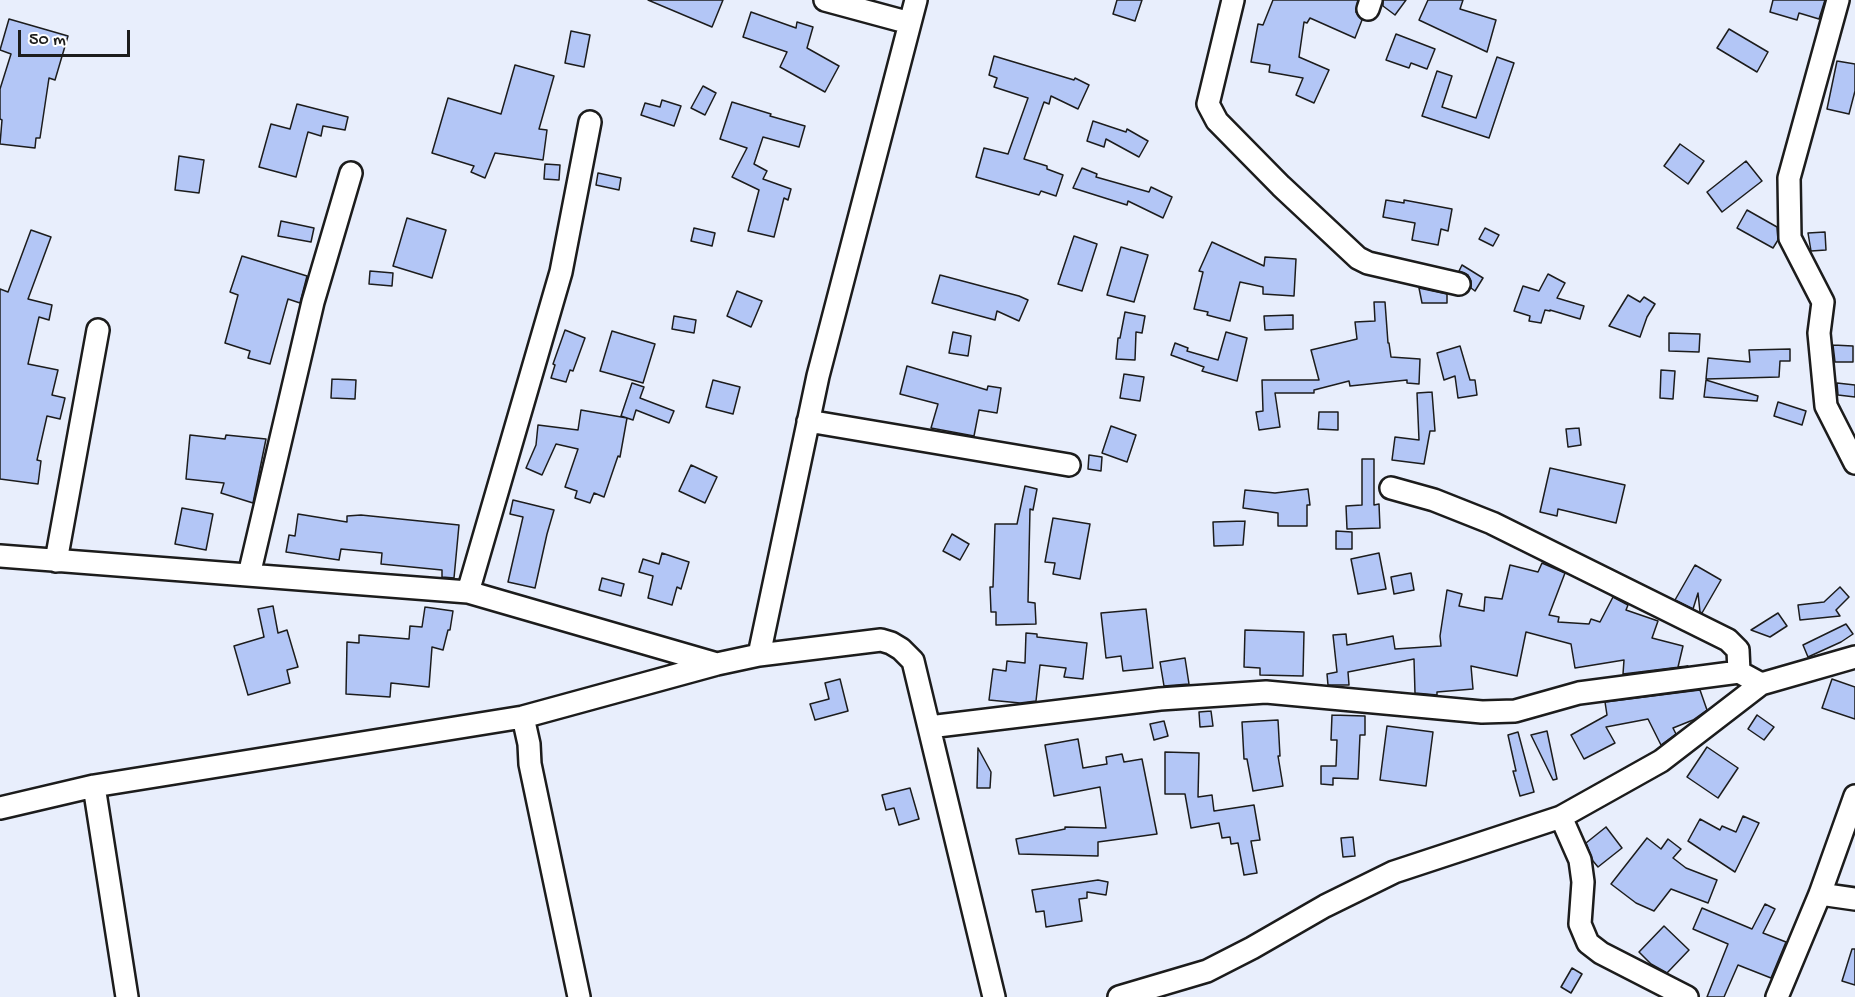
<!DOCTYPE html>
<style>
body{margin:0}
#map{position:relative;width:1855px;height:997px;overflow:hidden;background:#e8eefc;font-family:"Gochi Hand",sans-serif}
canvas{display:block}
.scale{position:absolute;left:18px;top:30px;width:112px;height:27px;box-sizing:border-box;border:3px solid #1c1c1c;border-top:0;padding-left:8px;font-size:18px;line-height:21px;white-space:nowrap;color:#1c1c1c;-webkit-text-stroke:4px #fff;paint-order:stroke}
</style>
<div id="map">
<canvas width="1855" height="997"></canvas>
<div class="scale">50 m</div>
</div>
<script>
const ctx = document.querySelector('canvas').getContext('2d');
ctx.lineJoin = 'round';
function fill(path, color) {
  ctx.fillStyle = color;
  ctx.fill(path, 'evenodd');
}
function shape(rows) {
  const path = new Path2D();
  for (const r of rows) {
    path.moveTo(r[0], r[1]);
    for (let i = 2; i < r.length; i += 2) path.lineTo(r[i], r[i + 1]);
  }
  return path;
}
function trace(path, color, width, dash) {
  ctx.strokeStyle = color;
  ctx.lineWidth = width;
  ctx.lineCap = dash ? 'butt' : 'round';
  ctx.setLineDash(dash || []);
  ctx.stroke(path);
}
const building = shape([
 [648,0,723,0,712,27,648,0],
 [1117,0,1142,0,1135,21,1113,14,1117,0],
 [1273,0,1358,0,1356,12,1362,20,1355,38,1310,18,1307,23,1304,22,1299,57,1329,70,1314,103,1296,95,1303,78,1269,72,1270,65,1251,62,1258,24,1263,25,1273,0],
 [1383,0,1406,0,1395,15,1383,6,1383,0],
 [1428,0,1463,0,1460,9,1496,20,1487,52,1419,20,1428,0],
 [1773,0,1825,0,1819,19,1799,13,1797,20,1770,12,1773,0],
 [751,12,796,28,797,22,813,27,807,48,839,66,825,92,780,67,787,52,743,37,751,12],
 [9,19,68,36,55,80,49,78,40,138,36,138,35,148,0,144,2,120,0,119,0,89,11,54,0,50,9,19],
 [1729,29,1768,52,1757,72,1717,48,1729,29],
 [571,31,590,35,584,67,565,63,571,31],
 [1396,34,1435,49,1427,69,1411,63,1409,68,1386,60,1396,34],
 [994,56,1074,80,1075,78,1089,85,1078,109,1051,96,1049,104,1044,102,1024,159,1047,166,1047,169,1063,175,1056,196,1041,191,1039,195,976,177,984,148,1008,154,1028,98,994,87,997,78,989,75,994,56],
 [1497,57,1514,63,1489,138,1422,116,1437,71,1452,76,1442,107,1476,118,1497,57],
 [1837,61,1855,64,1855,91,1849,114,1827,109,1837,61],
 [515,65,554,76,539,129,547,130,543,160,495,153,485,178,471,172,474,166,432,153,448,98,501,114,515,65],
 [703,86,716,93,705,115,691,108,703,86],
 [662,100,681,106,674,126,641,115,645,103,660,107,662,100],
 [732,102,771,114,770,116,805,126,799,147,763,137,754,164,767,171,763,179,791,189,788,200,784,198,774,237,748,231,759,190,732,177,747,148,720,139,732,102],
 [297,104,348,117,345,130,323,126,321,136,308,132,296,177,259,167,271,124,290,129,297,104],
 [1093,121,1126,132,1127,129,1148,141,1139,157,1106,139,1104,147,1087,141,1093,121],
 [1680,144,1704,161,1688,184,1664,166,1680,144],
 [179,156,204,160,199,193,175,190,179,156],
 [1746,161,1762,181,1722,212,1707,192,1746,161],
 [545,164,560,165,559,180,544,179,545,164],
 [1082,168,1097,174,1096,177,1149,192,1151,187,1172,197,1163,218,1128,201,1127,205,1073,188,1082,168],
 [598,173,621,178,619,190,596,185,598,173],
 [1386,200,1404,203,1404,200,1452,209,1448,231,1441,229,1438,245,1412,240,1415,223,1383,217,1386,200],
 [1747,210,1777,227,1778,240,1773,248,1737,228,1747,210],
 [407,218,446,230,432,278,393,266,407,218],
 [281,221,314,228,311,242,278,236,281,221],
 [694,228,715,233,712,246,691,241,694,228],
 [1485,228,1499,235,1493,246,1479,239,1485,228],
 [31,230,51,237,28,299,52,305,49,320,39,317,28,364,58,370,52,395,65,398,60,419,47,416,37,460,41,461,38,484,0,479,0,289,8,292,31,230],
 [1825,232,1826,250,1811,251,1808,233,1825,232],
 [1074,236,1097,244,1082,291,1058,284,1074,236],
 [1212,242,1264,266,1265,257,1296,259,1294,296,1263,294,1263,287,1240,282,1230,321,1207,315,1208,312,1194,309,1203,272,1199,271,1212,242],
 [1121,247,1148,255,1134,302,1107,295,1121,247],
 [242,256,307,276,300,303,288,299,270,364,248,358,250,351,225,343,238,295,230,292,242,256],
 [1462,265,1483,278,1475,291,1471,288,1471,281,1468,275,1459,271,1462,265],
 [370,271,393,273,392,286,369,284,370,271],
 [1548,274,1565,283,1557,298,1584,306,1580,319,1550,310,1550,311,1545,310,1541,323,1529,321,1530,316,1514,311,1523,286,1539,291,1548,274],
 [940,275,1019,296,1028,300,1019,321,997,311,995,320,932,303,940,275],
 [1419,288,1447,294,1447,303,1422,303,1419,288],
 [737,291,762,301,751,327,727,316,737,291],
 [1628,295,1640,302,1644,297,1655,304,1647,317,1640,337,1609,326,1628,295],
 [1374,302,1385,302,1388,343,1389,343,1391,357,1420,359,1419,384,1407,383,1407,380,1350,386,1349,381,1314,390,1314,393,1275,393,1280,427,1259,430,1256,412,1263,411,1262,380,1319,380,1311,350,1357,339,1355,322,1375,321,1374,302],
 [1125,312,1145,316,1142,333,1136,332,1135,360,1116,359,1118,338,1120,338,1125,312],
 [1293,315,1293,329,1265,330,1264,316,1293,315],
 [674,316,696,320,694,333,672,329,674,316],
 [565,330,585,338,573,371,570,370,566,382,551,378,555,365,553,364,565,330],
 [612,331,655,344,643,383,600,371,612,331],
 [953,332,971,336,968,356,949,353,953,332],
 [1226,332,1247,338,1237,381,1202,371,1204,367,1171,355,1175,343,1188,348,1187,351,1218,360,1226,332],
 [1669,333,1700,334,1699,352,1669,351,1669,333],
 [1833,345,1853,346,1853,362,1835,362,1833,345],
 [1460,346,1470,380,1475,380,1477,395,1458,398,1455,376,1444,380,1437,353,1460,346],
 [1790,349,1790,361,1780,361,1779,377,1706,379,1708,358,1750,362,1749,350,1790,349],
 [907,366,987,390,988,386,1001,388,997,413,979,410,974,436,931,428,938,404,900,394,907,366],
 [1661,370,1675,371,1673,399,1660,398,1661,370],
 [1124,374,1144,377,1140,401,1120,398,1124,374],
 [332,379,356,380,355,399,331,398,332,379],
 [713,380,740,387,733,414,706,407,713,380],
 [1706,380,1758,396,1757,401,1704,397,1706,380],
 [632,383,644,387,640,398,674,411,669,423,636,410,633,420,621,416,632,383],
 [1837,383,1855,385,1855,397,1838,395,1837,383],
 [1432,392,1435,431,1430,431,1424,464,1392,460,1395,437,1419,440,1417,393,1432,392],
 [1778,402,1806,411,1802,425,1774,416,1778,402],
 [581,410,627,418,620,457,618,456,604,497,594,493,590,503,575,498,577,491,565,487,578,449,556,444,542,475,526,468,536,445,538,425,578,430,581,410],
 [1319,412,1338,412,1338,430,1318,429,1319,412],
 [1111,426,1136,435,1127,462,1102,453,1111,426],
 [1579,428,1581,445,1568,447,1566,429,1579,428],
 [190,435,225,439,226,435,266,439,253,503,221,493,224,483,186,479,190,435],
 [1089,455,1102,457,1101,471,1088,469,1089,455],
 [1362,459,1374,459,1374,505,1379,504,1380,528,1347,529,1346,506,1362,505,1362,459],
 [691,465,717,477,705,503,679,491,691,465],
 [1550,468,1625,485,1616,523,1558,509,1557,516,1540,512,1550,468],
 [1025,486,1037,489,1033,510,1030,509,1028,602,1035,603,1036,624,996,625,996,612,991,612,990,587,993,587,995,524,1017,524,1025,486],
 [1308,489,1310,505,1307,505,1307,526,1278,526,1278,513,1243,508,1245,490,1275,493,1308,489],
 [513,500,554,510,547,534,535,588,508,582,523,517,510,514,513,500],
 [182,508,213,514,206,550,175,544,182,508],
 [298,514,347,522,347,516,361,515,459,525,454,578,442,577,442,570,381,564,382,553,341,549,339,560,286,552,289,535,295,536,298,514],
 [1053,518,1090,524,1080,579,1053,574,1055,563,1045,562,1053,518],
 [1245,521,1243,545,1214,546,1213,522,1245,521],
 [1336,531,1352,532,1352,549,1336,549,1336,531],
 [952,534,969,544,960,560,943,551,952,534],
 [662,553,689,562,681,589,677,587,672,605,648,598,653,576,639,572,643,559,659,564,662,553],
 [1379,553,1386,589,1358,594,1351,559,1379,553],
 [1542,563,1565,573,1549,615,1559,617,1558,622,1589,624,1591,619,1600,622,1613,597,1628,605,1626,610,1658,621,1652,638,1683,646,1678,667,1688,666,1623,674,1624,660,1575,668,1571,644,1526,632,1517,676,1471,666,1473,689,1437,692,1437,695,1415,693,1414,659,1348,672,1349,685,1328,685,1327,674,1337,672,1333,635,1346,634,1347,645,1393,636,1395,649,1441,646,1440,636,1447,590,1462,594,1459,606,1484,611,1485,597,1502,599,1510,565,1538,572,1542,563],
 [1695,565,1721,580,1702,613,1700,612,1698,593,1693,609,1675,600,1695,565],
 [1411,573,1414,590,1394,594,1391,577,1411,573],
 [602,578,624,584,621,596,599,590,602,578],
 [1840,587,1849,597,1836,610,1840,616,1800,620,1798,605,1824,602,1840,587],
 [273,606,278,633,287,630,298,667,287,670,290,683,248,695,234,646,264,637,258,609,273,606],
 [425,607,453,611,450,630,448,630,443,650,432,647,429,687,391,683,390,697,346,694,347,642,359,643,359,635,409,639,410,626,422,627,425,607],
 [1146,609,1153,668,1123,671,1121,656,1106,658,1101,613,1146,609],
 [1778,613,1787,626,1770,637,1751,630,1778,613],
 [1846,624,1853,634,1841,642,1808,657,1803,645,1846,624],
 [1245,630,1304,632,1303,676,1260,675,1260,668,1244,667,1245,630],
 [1026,633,1037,634,1037,637,1087,643,1083,679,1064,677,1066,668,1040,665,1036,701,1020,703,989,700,993,669,1006,671,1007,661,1025,663,1026,633],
 [1185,658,1189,684,1164,686,1160,662,1185,658],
 [840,679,848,711,815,720,810,704,829,699,825,683,840,679],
 [1832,679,1855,687,1855,719,1822,708,1832,679],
 [1700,690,1707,710,1693,720,1673,728,1676,734,1661,745,1648,719,1606,727,1615,743,1584,759,1571,735,1607,715,1605,702,1700,690],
 [1211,711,1213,726,1200,727,1199,712,1211,711],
 [1332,715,1365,716,1365,735,1360,735,1358,779,1333,778,1333,785,1321,784,1321,766,1336,766,1337,740,1331,740,1332,715],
 [1757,715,1774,727,1764,740,1748,729,1757,715],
 [1278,720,1280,756,1278,756,1283,786,1253,791,1247,759,1244,759,1242,722,1278,720],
 [1164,721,1168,736,1154,740,1150,724,1164,721],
 [1387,726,1433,732,1426,786,1380,780,1387,726],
 [1547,731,1557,779,1553,780,1531,735,1547,731],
 [1518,732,1534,792,1520,796,1513,771,1516,771,1508,735,1518,732],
 [1078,739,1083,768,1107,764,1106,757,1122,754,1124,762,1142,759,1157,834,1098,842,1098,856,1019,854,1016,839,1065,829,1065,827,1106,828,1100,787,1054,796,1045,745,1078,739],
 [1707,747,1738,768,1718,798,1687,777,1707,747],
 [978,748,991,772,990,788,977,788,978,748],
 [1165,752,1199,753,1198,797,1212,795,1214,811,1254,805,1260,840,1251,841,1257,873,1244,875,1238,843,1231,844,1230,837,1222,838,1219,823,1191,828,1185,794,1165,794,1165,752],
 [910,788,919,819,899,825,894,808,886,810,882,795,910,788],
 [1743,816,1759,823,1735,872,1688,841,1700,819,1720,830,1722,826,1736,832,1743,816],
 [1606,827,1622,848,1598,867,1593,861,1586,843,1606,827],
 [1353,837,1355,856,1343,857,1341,838,1353,837],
 [1647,838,1661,849,1668,839,1681,849,1673,858,1686,868,1717,880,1708,903,1671,889,1654,911,1636,903,1611,884,1647,838],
 [1098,880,1108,882,1106,895,1087,892,1087,898,1079,899,1082,921,1046,927,1044,911,1036,912,1032,890,1098,880],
 [1765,904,1775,909,1763,933,1786,942,1771,978,1738,965,1724,997,1707,997,1728,944,1693,929,1702,908,1752,929,1765,904],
 [1664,926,1689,950,1667,973,1651,964,1639,952,1664,926],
 [1852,949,1855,949,1855,985,1842,981,1852,949],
 [1572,968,1582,974,1571,993,1561,987,1572,968]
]);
const minor = shape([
 [825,0,910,23],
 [1233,0,1208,104,1217,121,1281,186,1358,258,1368,263,1459,284],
 [1838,0,1789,178,1790,238,1823,302,1819,333,1826,406,1855,463],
 [1368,9,1371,0],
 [808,421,1069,465],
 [1391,488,1434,500,1492,523,1728,640,1738,650,1739,672],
 [0,556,468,592,717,664],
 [56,561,98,330],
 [249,575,313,302,351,173],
 [468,592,561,272,590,122],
 [759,655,881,640,891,643,901,649,913,661,994,997],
 [929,727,1160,699,1266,692,1482,712,1515,711,1579,693,1739,672,1761,684],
 [0,808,94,786],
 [1561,817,1580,860,1583,882,1580,924,1588,943,1601,953,1687,997],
 [1820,894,1855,899],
 [127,997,94,786,523,717],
 [579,997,530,764,529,744,523,717,717,664,759,655,818,376,916,0],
 [1119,997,1207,971,1252,948,1325,906,1394,872,1561,817,1661,761,1761,684,1855,657],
 [1777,997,1820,894,1855,796]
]);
fill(building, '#b3c6f6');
trace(building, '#1c1c1c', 1.5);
trace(minor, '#1c1c1c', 26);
trace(minor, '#fff', 21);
</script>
